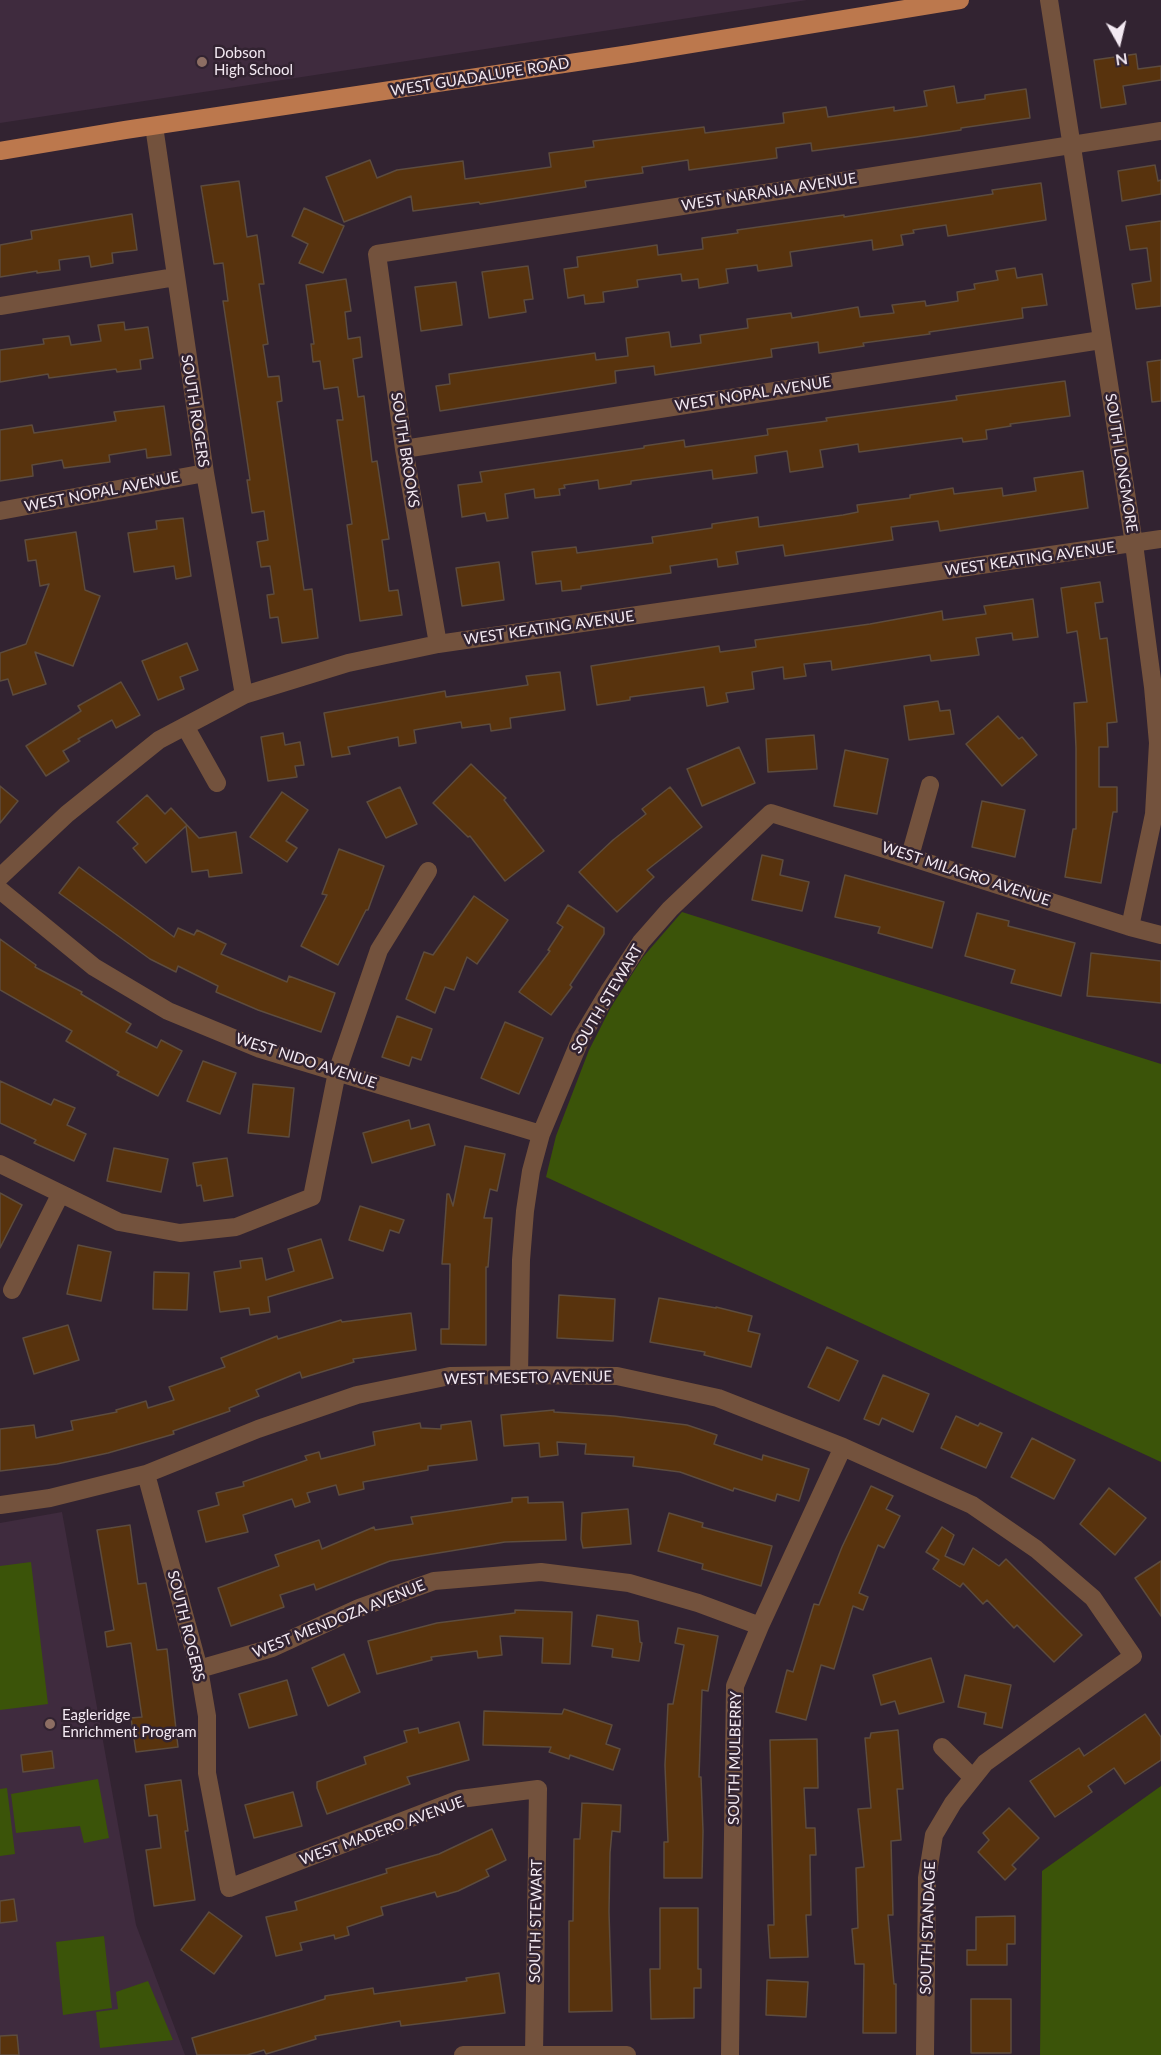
<!DOCTYPE html>
<style>
body{margin:0}
#map{position:relative;width:1161px;height:2055px;overflow:hidden;background:#322331;font-family:Lato,sans-serif}
canvas{display:block}
.north{position:absolute;left:1089px;top:12px;width:60px;height:60px;-webkit-text-stroke:4px #322331;paint-order:stroke;rotate:172deg;font-size:16px;font-weight:700;line-height:24px;text-align:center;color:#f3e9f2}
.north::after{content:'';display:block;margin:auto;width:21px;height:27px;background:#f3e9f2;clip-path:polygon(50% 0,100% 100%,50% 72%,0 100%)}
</style>
<div id="map">
<canvas width="1161" height="2055"></canvas>
<div class="north">N</div>
</div>
<script>
const ctx = document.querySelector('canvas').getContext('2d');
ctx.lineJoin = 'round';
function fill(path, color) {
  ctx.fillStyle = color;
  ctx.fill(path, 'evenodd');
}
function shape(rows) {
  const path = new Path2D();
  for (const r of rows) {
    path.moveTo(r[0], r[1]);
    for (let i = 2; i < r.length; i += 2) path.lineTo(r[i], r[i + 1]);
  }
  return path;
}
function trace(path, color, width, dash) {
  ctx.strokeStyle = color;
  ctx.lineWidth = width;
  ctx.lineCap = dash ? 'butt' : 'round';
  ctx.setLineDash(dash || []);
  ctx.stroke(path);
}
function write(font, color, halo, rows, align = 'center') {
  ctx.font = font + ' Lato,sans-serif';
  ctx.lineWidth = 5;
  ctx.setLineDash([]);
  ctx.textBaseline = 'middle';
  ctx.strokeStyle = halo;
  ctx.fillStyle = color;
  for (const [text, x, y, turn = 0] of rows) {
    ctx.save();
    ctx.translate(x, y);
    ctx.rotate((+turn || 0) * Math.PI / 180);
    ctx.textAlign = isNaN(turn) ? turn : align;
    if (halo) ctx.strokeText(text, 0, 0);
    ctx.fillText(text, 0, 0);
    ctx.restore();
  }
}
const built = shape([
 [0,0,807,0,0,123],
 [62,1512,136,1925,185,2055,0,2055,0,1523]
]);
const green = shape([
 [682,912,1161,1064,1161,1462,546,1177,556,1136,589,1050,611,1007,643,957],
 [31,1562,48,1704,0,1710,0,1566],
 [98,1779,109,1838,84,1843,80,1826,16,1833,11,1794],
 [1161,1786,1161,2055,1040,2055,1042,1871],
 [7,1788,15,1854,0,1856,0,1789],
 [104,1936,112,2008,63,2015,56,1942],
 [148,1981,173,2040,100,2048,96,2012,118,2009,116,1992]
]);
const building = shape([
 [1136,54,1138,69,1161,66,1161,80,1123,86,1126,104,1101,108,1094,60,1136,54],
 [954,86,957,103,985,99,985,95,1026,89,1030,118,961,128,961,130,916,137,812,151,811,143,776,148,777,158,689,170,688,160,642,167,643,173,585,181,586,187,480,204,479,202,413,211,411,196,344,222,326,177,370,160,377,178,397,170,463,161,465,179,551,167,549,153,594,147,593,141,704,127,705,133,784,123,783,113,826,107,828,117,894,107,894,111,927,106,924,91,954,86],
 [1155,165,1158,181,1161,180,1161,194,1122,201,1118,171,1155,165],
 [239,181,247,237,257,235,264,284,259,284,268,344,263,345,268,377,279,376,282,401,277,402,304,590,312,589,318,638,282,643,278,617,270,618,267,595,274,594,270,566,261,567,257,542,268,540,264,511,252,513,247,480,250,480,223,301,228,301,223,263,214,264,201,186,239,181],
 [1041,183,1046,220,948,236,946,225,913,230,914,233,901,235,903,245,873,250,872,240,790,252,792,266,758,271,757,265,726,269,728,283,699,288,698,279,682,281,681,274,637,280,638,287,603,292,604,302,585,304,584,295,568,298,564,269,578,267,577,257,657,245,658,255,703,249,702,238,738,233,737,230,844,215,844,217,993,194,992,190,1041,183],
 [304,208,344,226,323,273,299,263,308,244,292,236,304,208],
 [132,214,137,250,112,253,113,263,91,267,89,256,59,260,60,270,37,273,37,271,0,277,0,245,32,239,31,231,132,214],
 [1161,221,1161,306,1136,309,1132,284,1151,281,1147,248,1130,250,1126,226,1161,221],
 [528,266,533,299,524,300,526,312,489,318,482,272,528,266],
 [1015,268,1017,278,1042,274,1047,305,1022,308,1023,318,929,332,930,334,863,343,864,346,819,353,818,342,771,349,772,357,655,375,654,366,615,371,616,383,440,411,436,386,450,384,449,374,595,353,596,360,628,356,626,338,669,332,671,347,701,343,700,335,748,328,747,319,791,313,792,318,858,307,860,317,894,313,892,305,925,301,926,306,958,301,957,292,975,289,974,284,998,280,996,271,1015,268],
 [346,279,351,311,345,312,348,339,360,337,362,357,353,359,358,397,364,396,372,462,377,461,389,539,382,540,389,591,398,590,402,615,360,621,347,525,352,524,337,420,343,420,338,387,324,389,320,361,313,362,311,344,314,344,306,285,346,279],
 [456,282,462,325,421,331,415,287,456,282],
 [124,322,125,330,148,327,153,358,140,360,141,369,117,372,116,369,49,378,48,374,0,382,0,350,44,344,43,339,69,336,71,345,101,341,98,325,124,322],
 [1161,360,1161,401,1152,402,1147,362,1161,360],
 [1065,381,1070,416,1010,424,1011,426,986,430,987,439,963,442,962,438,859,452,858,444,820,450,823,467,790,472,787,451,755,456,757,473,713,479,712,470,631,481,631,484,599,489,598,480,564,485,565,488,559,489,560,495,535,498,534,489,505,494,508,518,487,521,485,513,462,517,458,485,482,482,480,472,644,448,644,446,684,440,685,447,768,435,767,429,827,421,826,418,957,400,956,396,1065,381],
 [164,406,171,455,147,458,146,449,109,455,110,462,64,468,62,460,32,465,33,476,0,481,0,430,32,425,34,433,116,421,114,412,164,406],
 [1083,471,1088,508,940,531,938,521,891,527,893,540,785,556,783,545,736,552,738,564,718,567,717,559,670,566,671,573,581,586,581,589,562,591,561,581,536,584,532,552,576,547,577,553,653,543,652,537,712,528,712,524,758,517,759,527,843,515,858,512,857,505,910,498,910,495,953,488,954,494,1002,488,1003,496,1036,491,1034,478,1083,471],
 [183,518,191,576,176,579,174,566,134,572,128,533,157,529,156,521,183,518],
 [76,532,85,590,100,596,73,666,35,652,46,684,13,695,8,679,0,681,0,653,26,644,49,584,40,586,36,560,28,561,25,540,76,532],
 [499,562,504,600,462,606,456,568,499,562],
 [1100,582,1103,602,1095,603,1100,639,1107,638,1117,722,1107,723,1108,747,1099,747,1099,787,1117,787,1117,812,1113,812,1101,883,1065,877,1073,829,1076,829,1076,748,1074,703,1087,702,1077,631,1067,633,1061,588,1100,582],
 [1033,599,1038,637,1013,640,1012,633,976,638,979,655,931,661,930,655,832,670,831,661,804,664,806,676,784,679,783,667,752,672,754,689,726,693,728,702,707,706,704,687,630,697,630,700,597,705,591,666,719,646,720,652,756,647,755,640,870,624,942,611,943,620,986,614,984,606,1033,599],
 [187,643,198,670,180,677,184,689,158,700,142,661,187,643],
 [560,672,565,710,510,718,511,728,491,731,490,724,462,728,461,722,414,730,416,743,399,746,398,737,348,747,350,754,332,757,324,713,445,691,446,697,528,685,526,676,560,672],
 [121,682,140,715,116,728,112,720,78,739,80,741,63,751,69,761,46,776,26,746,81,711,78,706,121,682],
 [938,701,940,711,950,710,954,734,909,740,904,706,938,701],
 [998,716,1019,739,1022,737,1037,755,1002,786,966,744,998,716],
 [283,733,285,745,300,742,304,765,295,766,297,777,268,781,261,737,283,733],
 [814,735,817,769,768,772,766,739,814,735],
 [739,747,755,783,702,806,687,769,739,747],
 [845,750,888,759,877,814,834,806,845,750],
 [471,764,506,798,504,800,544,851,505,881,470,836,468,837,433,803,471,764],
 [0,786,18,801,0,823,0,786],
 [400,787,417,824,386,838,367,802,400,787],
 [670,787,702,827,647,870,654,877,617,912,579,872,613,840,646,814,642,809,670,787],
 [282,792,308,810,286,841,297,848,287,862,250,837,282,792],
 [147,795,165,814,171,808,199,838,236,832,242,873,209,877,208,870,192,872,186,826,146,863,133,848,138,844,117,822,147,795],
 [982,801,1025,810,1015,857,972,847,982,801],
 [339,849,384,866,368,910,366,910,338,965,301,946,327,895,322,894,339,849],
 [762,855,783,860,780,875,809,882,802,911,752,900,762,855],
 [79,867,174,937,178,928,194,935,197,930,226,944,221,954,287,982,289,976,335,993,321,1032,258,1010,216,992,218,986,178,966,176,972,150,959,59,893,79,867],
 [845,875,944,902,932,948,878,933,880,927,835,917,845,875],
 [474,896,508,920,477,964,467,957,454,990,445,987,435,1013,406,999,424,952,433,955,474,896],
 [568,905,604,928,604,934,570,985,572,987,551,1015,519,992,550,951,548,950,563,927,557,923,568,905],
 [977,913,1009,921,1008,926,1075,943,1061,996,1011,983,1015,970,965,956,977,913],
 [0,939,36,965,35,967,82,992,81,994,131,1024,126,1032,157,1048,161,1040,182,1051,158,1096,117,1075,119,1072,66,1041,72,1031,0,990,0,939],
 [1091,953,1161,961,1161,1003,1087,996,1091,953],
 [397,1016,432,1029,421,1060,412,1057,409,1066,382,1057,397,1016],
 [505,1022,543,1038,519,1094,481,1078,505,1022],
 [203,1061,236,1073,220,1114,187,1101,203,1061],
 [0,1081,51,1105,54,1099,75,1108,67,1125,86,1134,74,1161,34,1143,36,1140,0,1123,0,1081],
 [253,1084,294,1088,289,1137,248,1133,253,1084],
 [409,1120,411,1129,429,1124,435,1145,372,1163,363,1133,409,1120],
 [465,1146,505,1154,497,1191,490,1189,484,1218,492,1218,488,1267,486,1267,486,1345,441,1344,441,1329,449,1329,450,1264,442,1264,447,1194,449,1194,453,1206,465,1146],
 [114,1148,168,1159,161,1192,107,1181,114,1148],
 [227,1158,233,1196,204,1201,201,1185,197,1186,193,1163,227,1158],
 [0,1193,22,1205,0,1248,0,1193],
 [360,1206,404,1220,399,1233,390,1230,383,1251,349,1240,360,1206],
 [321,1239,333,1278,268,1297,270,1312,250,1315,249,1308,220,1312,214,1272,241,1268,240,1261,262,1258,266,1280,294,1271,288,1249,321,1239],
 [78,1245,111,1252,101,1301,67,1294,78,1245],
 [154,1272,189,1273,187,1310,153,1309,154,1272],
 [559,1295,615,1299,613,1341,557,1338,559,1295],
 [659,1298,716,1308,716,1307,752,1316,748,1331,760,1334,751,1367,704,1355,705,1352,650,1342,659,1298],
 [411,1313,416,1350,353,1359,354,1362,302,1378,300,1372,256,1390,259,1396,229,1408,230,1411,173,1431,174,1434,108,1453,57,1464,0,1471,0,1429,34,1425,36,1438,73,1430,71,1421,117,1412,116,1410,146,1401,148,1408,174,1400,169,1387,225,1367,221,1358,277,1336,278,1339,341,1320,342,1322,411,1313],
 [68,1325,79,1360,34,1374,23,1338,68,1325],
 [827,1347,858,1361,839,1401,808,1387,827,1347],
 [883,1375,929,1394,913,1432,882,1418,879,1425,864,1419,883,1375],
 [554,1410,554,1412,614,1416,687,1425,717,1435,714,1444,762,1460,763,1455,809,1469,799,1501,777,1494,775,1501,734,1488,733,1491,680,1472,633,1466,634,1457,585,1454,586,1444,557,1442,558,1455,540,1457,539,1443,504,1446,501,1415,554,1410],
 [956,1416,978,1426,980,1423,1002,1433,986,1468,941,1448,956,1416],
 [471,1421,477,1460,428,1466,428,1470,363,1482,364,1489,339,1495,336,1485,307,1493,310,1502,295,1507,292,1499,243,1515,248,1532,206,1542,198,1511,219,1505,216,1493,244,1486,243,1482,307,1460,305,1456,319,1452,321,1459,375,1445,373,1432,420,1423,421,1428,441,1429,441,1425,471,1421],
 [1032,1438,1075,1460,1054,1499,1011,1477,1032,1438],
 [871,1486,893,1496,886,1509,900,1516,884,1548,878,1545,859,1593,868,1597,863,1610,853,1606,834,1669,821,1665,806,1720,776,1712,787,1670,793,1672,814,1604,819,1605,842,1547,871,1486],
 [1109,1488,1146,1518,1115,1555,1080,1524,1109,1488],
 [528,1497,528,1503,563,1502,566,1540,505,1542,390,1561,316,1590,314,1584,280,1595,284,1607,231,1626,218,1588,279,1566,275,1555,319,1540,322,1549,374,1527,375,1530,413,1524,411,1517,512,1502,512,1498,528,1497],
 [628,1509,631,1544,583,1548,581,1539,582,1513,628,1509],
 [669,1513,703,1523,702,1527,772,1546,761,1586,702,1569,703,1564,658,1551,669,1513],
 [130,1525,138,1584,146,1583,157,1650,167,1649,178,1747,136,1752,131,1718,142,1717,131,1643,107,1647,105,1632,114,1630,97,1530,130,1525],
 [942,1527,954,1535,945,1556,964,1565,973,1548,999,1566,1006,1559,1082,1635,1054,1662,1017,1625,1014,1628,987,1600,983,1604,963,1583,960,1587,933,1569,939,1560,926,1552,942,1527],
 [1161,1561,1161,1616,1135,1578,1161,1561],
 [515,1610,572,1612,570,1664,542,1663,543,1638,500,1636,502,1655,478,1658,477,1651,431,1657,432,1660,377,1674,368,1641,437,1623,515,1613,515,1610],
 [597,1615,638,1621,640,1642,642,1643,639,1661,612,1657,613,1649,592,1646,597,1615],
 [678,1628,718,1636,708,1691,702,1690,699,1777,701,1777,703,1831,702,1878,664,1878,664,1842,668,1842,665,1765,668,1704,673,1704,684,1645,675,1643,678,1628],
 [344,1654,360,1692,328,1706,312,1668,344,1654],
 [931,1658,944,1702,899,1714,895,1701,881,1705,873,1675,931,1658],
 [965,1675,1011,1685,1002,1728,984,1724,986,1713,958,1707,965,1675],
 [287,1680,297,1715,249,1728,239,1694,287,1680],
 [564,1709,612,1725,606,1744,620,1749,613,1770,570,1755,569,1759,549,1752,551,1747,483,1745,484,1711,562,1714,564,1709],
 [1145,1714,1161,1737,1161,1760,1125,1784,1114,1768,1088,1786,1092,1792,1055,1817,1030,1781,1079,1748,1084,1756,1145,1714],
 [459,1722,469,1760,407,1777,410,1784,327,1814,317,1788,317,1782,366,1764,364,1757,407,1742,404,1731,418,1728,419,1733,459,1722],
 [898,1730,903,1789,897,1789,901,1840,891,1841,893,1915,888,1915,894,1984,896,1984,896,2033,863,2033,864,1964,855,1964,852,1929,858,1928,856,1868,864,1867,858,1809,871,1808,865,1738,870,1738,871,1733,898,1730],
 [817,1739,818,1788,804,1788,806,1828,815,1828,816,1855,810,1855,811,1915,806,1915,808,1957,770,1958,768,1925,774,1925,770,1740,817,1739],
 [52,1751,54,1768,23,1772,21,1755,52,1751],
 [181,1780,188,1831,185,1831,195,1900,154,1906,146,1850,161,1848,157,1815,149,1816,145,1785,181,1780],
 [293,1792,302,1826,254,1838,245,1805,293,1792],
 [582,1803,621,1805,620,1832,612,1831,610,1853,609,1912,612,2011,569,2012,569,1921,573,1921,574,1839,580,1839,582,1803],
 [1009,1808,1039,1838,1012,1865,1016,1869,1005,1880,978,1852,989,1840,983,1833,1009,1808],
 [492,1829,506,1860,486,1870,489,1876,458,1891,437,1897,435,1892,381,1907,383,1915,347,1927,349,1935,335,1939,334,1935,300,1943,302,1950,276,1956,266,1917,297,1910,295,1902,387,1873,386,1869,439,1854,492,1829],
 [14,1899,17,1921,0,1923,0,1901,14,1899],
 [660,1908,698,1908,698,1969,701,1969,701,1988,694,1988,694,2018,651,2019,650,1969,660,1969,660,1908],
 [209,1912,242,1936,214,1974,181,1950,209,1912],
 [1015,1916,1015,1944,1007,1944,1007,1965,967,1965,967,1950,976,1950,976,1917,1015,1916],
 [499,1973,505,2013,401,2026,400,2021,315,2036,316,2039,266,2054,264,2050,247,2055,197,2055,192,2038,325,1999,325,1996,373,1988,374,1994,467,1981,466,1978,499,1973],
 [767,1980,808,1982,806,2017,766,2015,767,1980],
 [971,1999,1011,1999,1011,2053,971,2053,971,1999],
 [17,2035,19,2055,0,2055,0,2036,17,2035]
]);
const minor = shape([
 [1049,0,1134,544,1153,687,1158,743,1154,814,1130,927],
 [154,126,205,473,244,695],
 [0,306,175,277],
 [404,449,1101,340],
 [0,511,205,473],
 [438,644,404,449,377,254,1161,131],
 [185,726,217,783],
 [910,856,930,785],
 [0,877,67,814,159,740,244,695,348,663,438,644,1161,539],
 [0,890,94,967,168,1011,260,1049,541,1134],
 [0,1164,119,1222,180,1233,236,1227,312,1197,337,1072,379,950,428,871],
 [12,1290,60,1195],
 [519,1375,521,1260,525,1211,531,1171,541,1134,581,1038,609,991,641,942,670,909,771,813,1130,927,1161,935],
 [146,1474,199,1669,207,1716,207,1773,229,1888,460,1799,538,1789,534,2054],
 [0,1505,50,1498,146,1474,258,1429,357,1395,450,1376,519,1375,617,1376,718,1398,843,1447,972,1505,1036,1549,1093,1598,1133,1656,985,1763,953,1803,934,1835,927,1878,925,2055],
 [199,1669,272,1648,359,1608,434,1581,541,1572,629,1583,698,1603,760,1626],
 [942,1747,973,1778],
 [463,2055,627,2055],
 [730,2055,735,1686,760,1626,843,1447]
]);
const major = shape([
 [0,151,125,130,630,54,960,0]
]);
const markers = [
 [202,62,6,"#8d6e63"],
 [50,1724,6,"#8d6e63"]
];
const poiNames = [
 ["Dobson",214,53],
 ["High School",214,70],
 ["Eagleridge",62,1715],
 ["Enrichment Program",62,1732]
];
const streetNames = [
 ["WEST GUADALUPE ROAD",480,77,-9],
 ["WEST NARANJA AVENUE",769,192,-9],
 ["WEST NOPAL AVENUE",753,394,-9],
 ["SOUTH ROGERS",195,411,81],
 ["SOUTH BROOKS",405,450,81],
 ["SOUTH LONGMORE",1121,463,81],
 ["WEST NOPAL AVENUE",102,492,-11],
 ["WEST KEATING AVENUE",1030,559,-8],
 ["WEST KEATING AVENUE",549,628,-8],
 ["WEST MILAGRO AVENUE",966,874,18],
 ["SOUTH STEWART",607,999,-59],
 ["WEST NIDO AVENUE",306,1061,18],
 ["WEST MESETO AVENUE",528,1378,-1],
 ["WEST MENDOZA AVENUE",339,1619,-22],
 ["SOUTH ROGERS",186,1626,76],
 ["SOUTH MULBERRY",735,1758,-89],
 ["WEST MADERO AVENUE",382,1831,-20],
 ["SOUTH STEWART",536,1921,-89],
 ["SOUTH STANDAGE",928,1928,-88]
];
fill(built, '#3f2b3e');
fill(green, '#3b5409');
fill(building, '#58330d');
trace(building, '#5d4c3e', 1.5);
trace(minor, '#73523d', 18);
trace(major, '#bc784d', 18);
for (const [x, y, r, color] of markers) {
  const dot = new Path2D();
  dot.arc(x, y, r, 0, 2 * Math.PI);
  ctx.fillStyle = color;
  ctx.fill(dot);
  trace(dot, '#322331', 2);
}
write('15px', '#f3e9f2', '#322331', poiNames, 'left');
write('15px', '#f3e9f2', '#322331', streetNames);
</script>
